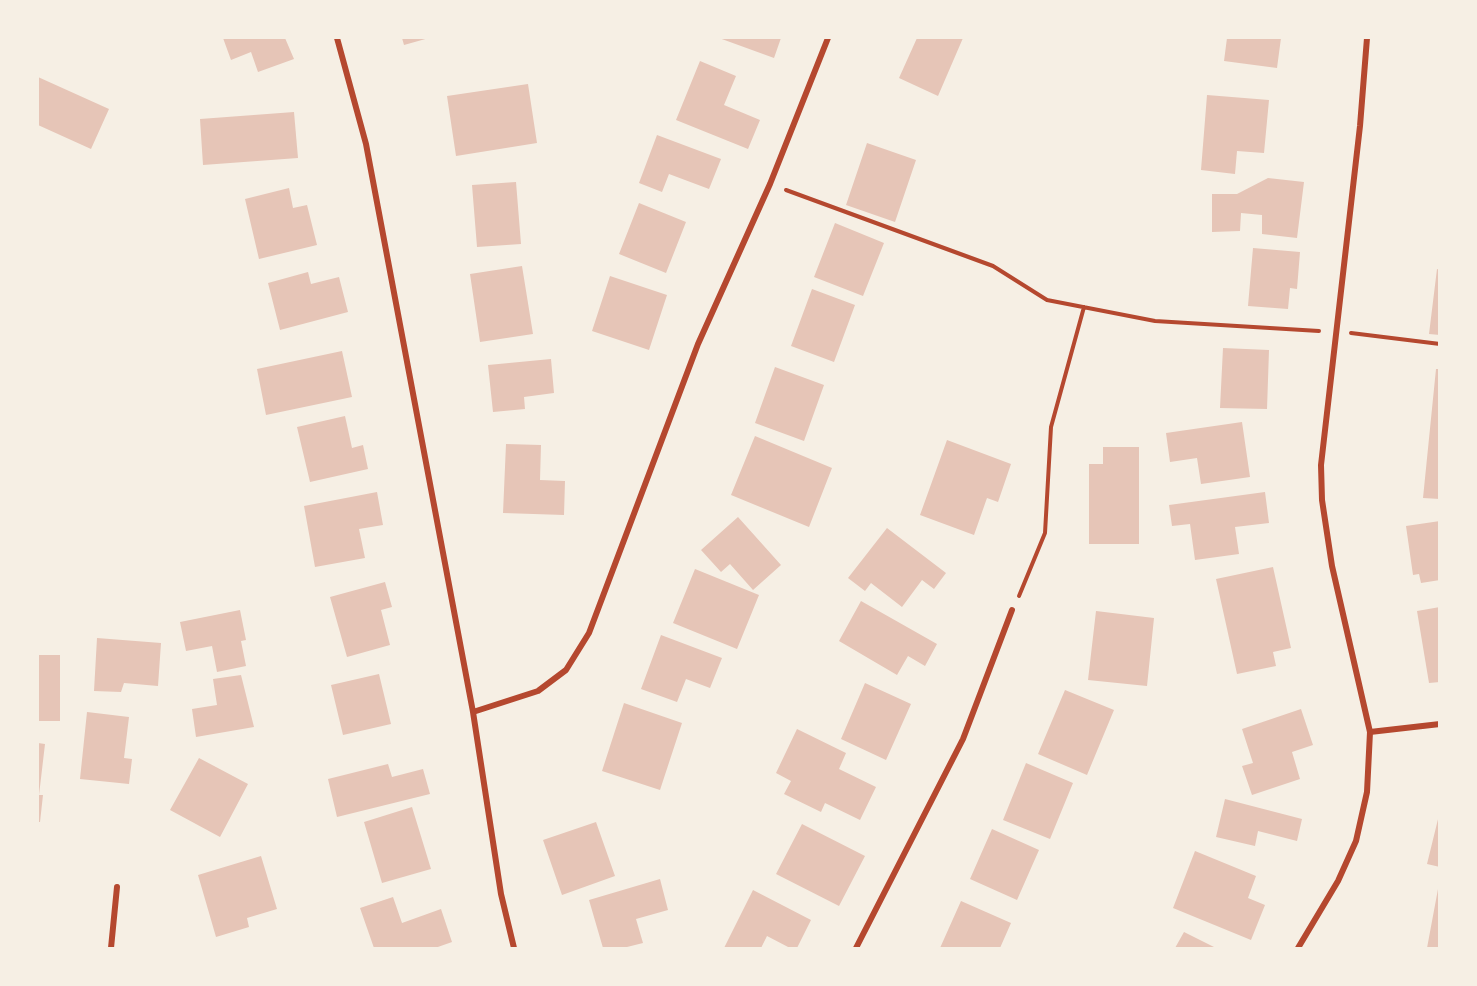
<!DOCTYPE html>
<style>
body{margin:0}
#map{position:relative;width:1477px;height:986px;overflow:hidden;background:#f6efe4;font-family:Bitter,serif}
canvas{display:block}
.frame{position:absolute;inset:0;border:39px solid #f6efe4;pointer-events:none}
</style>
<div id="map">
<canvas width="1477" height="986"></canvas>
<div class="frame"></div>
</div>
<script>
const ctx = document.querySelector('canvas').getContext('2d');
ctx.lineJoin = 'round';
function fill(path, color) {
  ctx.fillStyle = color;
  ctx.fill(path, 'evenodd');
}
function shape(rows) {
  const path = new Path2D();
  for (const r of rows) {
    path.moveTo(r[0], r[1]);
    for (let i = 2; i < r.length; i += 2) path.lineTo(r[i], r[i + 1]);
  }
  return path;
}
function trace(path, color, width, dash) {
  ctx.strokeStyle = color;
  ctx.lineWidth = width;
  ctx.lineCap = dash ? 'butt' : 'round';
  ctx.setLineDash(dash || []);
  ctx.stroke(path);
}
const building = shape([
 [223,38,285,38,294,59,258,72,251,52,231,60],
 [402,38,429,38,404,45],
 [719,38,781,38,774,58],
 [917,38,963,38,938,96,899,78],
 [1227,38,1281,38,1277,68,1224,61],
 [700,61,736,76,724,105,760,120,748,149,676,120],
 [38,77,109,109,91,149,38,125],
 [528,84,537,143,456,156,447,96],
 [1207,95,1269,100,1264,153,1237,151,1235,174,1201,170],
 [294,112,298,158,203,165,200,119],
 [657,135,721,159,709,189,669,174,662,192,639,183],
 [867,143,916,160,895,222,846,205],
 [1268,178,1304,182,1297,238,1262,234,1262,215,1241,213,1240,231,1212,232,1212,194,1237,194],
 [516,182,521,244,477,247,472,185],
 [289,188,293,208,307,205,317,245,259,259,245,199],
 [639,203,686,222,666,273,619,254],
 [835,223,884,243,863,296,814,277],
 [1253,248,1300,252,1297,289,1290,288,1288,309,1248,306],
 [522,266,533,334,480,342,470,274],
 [1437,269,1440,270,1440,335,1429,334],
 [308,272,311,284,339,277,348,312,280,330,268,283],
 [610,276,667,295,649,350,592,331],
 [812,289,855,305,834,362,791,346],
 [1223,348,1269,350,1267,409,1220,408],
 [342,351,352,397,266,415,257,369],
 [551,359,554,393,524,397,525,409,493,412,488,365],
 [775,367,824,385,804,441,755,423],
 [1436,369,1440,369,1440,499,1423,498],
 [345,416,352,448,363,445,368,469,310,482,297,427],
 [1242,422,1250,477,1201,484,1197,458,1170,462,1166,433],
 [755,436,832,468,809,527,731,495],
 [947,440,1011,464,998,502,987,498,974,535,920,515],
 [506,444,541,445,540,480,565,481,564,515,503,513],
 [1103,447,1139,447,1139,544,1089,544,1089,464,1103,464],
 [377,492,383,525,359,529,365,558,315,567,304,506],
 [1265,492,1269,523,1235,527,1239,554,1195,560,1190,524,1172,526,1169,505],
 [738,517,781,565,753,590,730,564,721,572,701,550],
 [1440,521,1440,580,1421,583,1419,574,1413,575,1406,526],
 [887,528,946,573,934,589,922,580,902,607,871,583,865,591,848,578],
 [1273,567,1291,648,1273,652,1276,666,1237,674,1216,579],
 [695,569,759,595,737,649,673,623],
 [385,582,392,607,381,610,390,645,347,657,330,597],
 [861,601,937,644,925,666,908,656,897,675,839,641],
 [1440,607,1440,682,1429,683,1417,611],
 [240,610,246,640,241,641,246,666,217,672,212,646,186,651,180,622],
 [1096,611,1154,618,1147,686,1088,680],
 [661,635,722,658,710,688,686,679,677,702,641,689],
 [97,638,161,643,158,686,124,683,121,692,94,691],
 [38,655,60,655,60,721,38,721],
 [379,674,391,724,343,735,331,685],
 [241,675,254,727,196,737,192,709,217,705,213,679],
 [865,683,911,704,886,760,841,739],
 [1065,690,1114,710,1087,775,1038,754],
 [624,703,682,723,660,790,602,771],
 [1301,709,1313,745,1292,752,1300,779,1252,795,1242,766,1253,763,1242,729],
 [87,712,129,717,124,758,132,759,129,784,80,779],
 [797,729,846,753,839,769,876,787,860,820,825,803,821,812,784,794,791,781,776,773],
 [38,743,45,744,39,795,43,795,40,822,38,822],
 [199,758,248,784,220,837,170,810],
 [1026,763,1073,783,1050,839,1003,820],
 [388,764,392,777,423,769,430,794,337,817,328,779],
 [1225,799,1302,819,1297,841,1258,831,1255,846,1216,837],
 [412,807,431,869,382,883,364,822],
 [1440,811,1440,867,1427,864],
 [596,822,615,876,562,895,543,840],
 [802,824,865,856,839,906,776,874],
 [992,829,1039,850,1017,900,970,879],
 [1195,851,1256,876,1248,898,1265,905,1251,940,1173,908],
 [261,856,277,909,247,918,249,927,216,937,198,875],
 [660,879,668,910,636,919,643,943,623,948,603,948,589,900],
 [1438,889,1440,948,1427,948],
 [753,890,811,920,797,948,790,948,767,936,761,948,724,948],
 [393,897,402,923,441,909,452,942,435,948,374,948,360,908],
 [961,901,1011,923,1000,948,940,948],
 [1184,932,1216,948,1175,948]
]);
const path = shape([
 [786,190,993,266,1047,300,1155,321,1319,331],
 [1351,333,1440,344],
 [1019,596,1045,533,1051,427,1084,307]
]);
const minor = shape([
 [337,38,366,144,473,712,501,894,514,948],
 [473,712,538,691,566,670,589,633,698,344,770,184,828,38],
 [1370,732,1440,724],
 [111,948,117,887],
 [856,948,963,739,1012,610],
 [1298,948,1338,881,1356,841,1367,792,1370,732,1332,566,1322,500,1321,465,1360,126,1367,38]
]);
fill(building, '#e6c5b7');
trace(path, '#b5482f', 4);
trace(minor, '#b5482f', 6);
</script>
